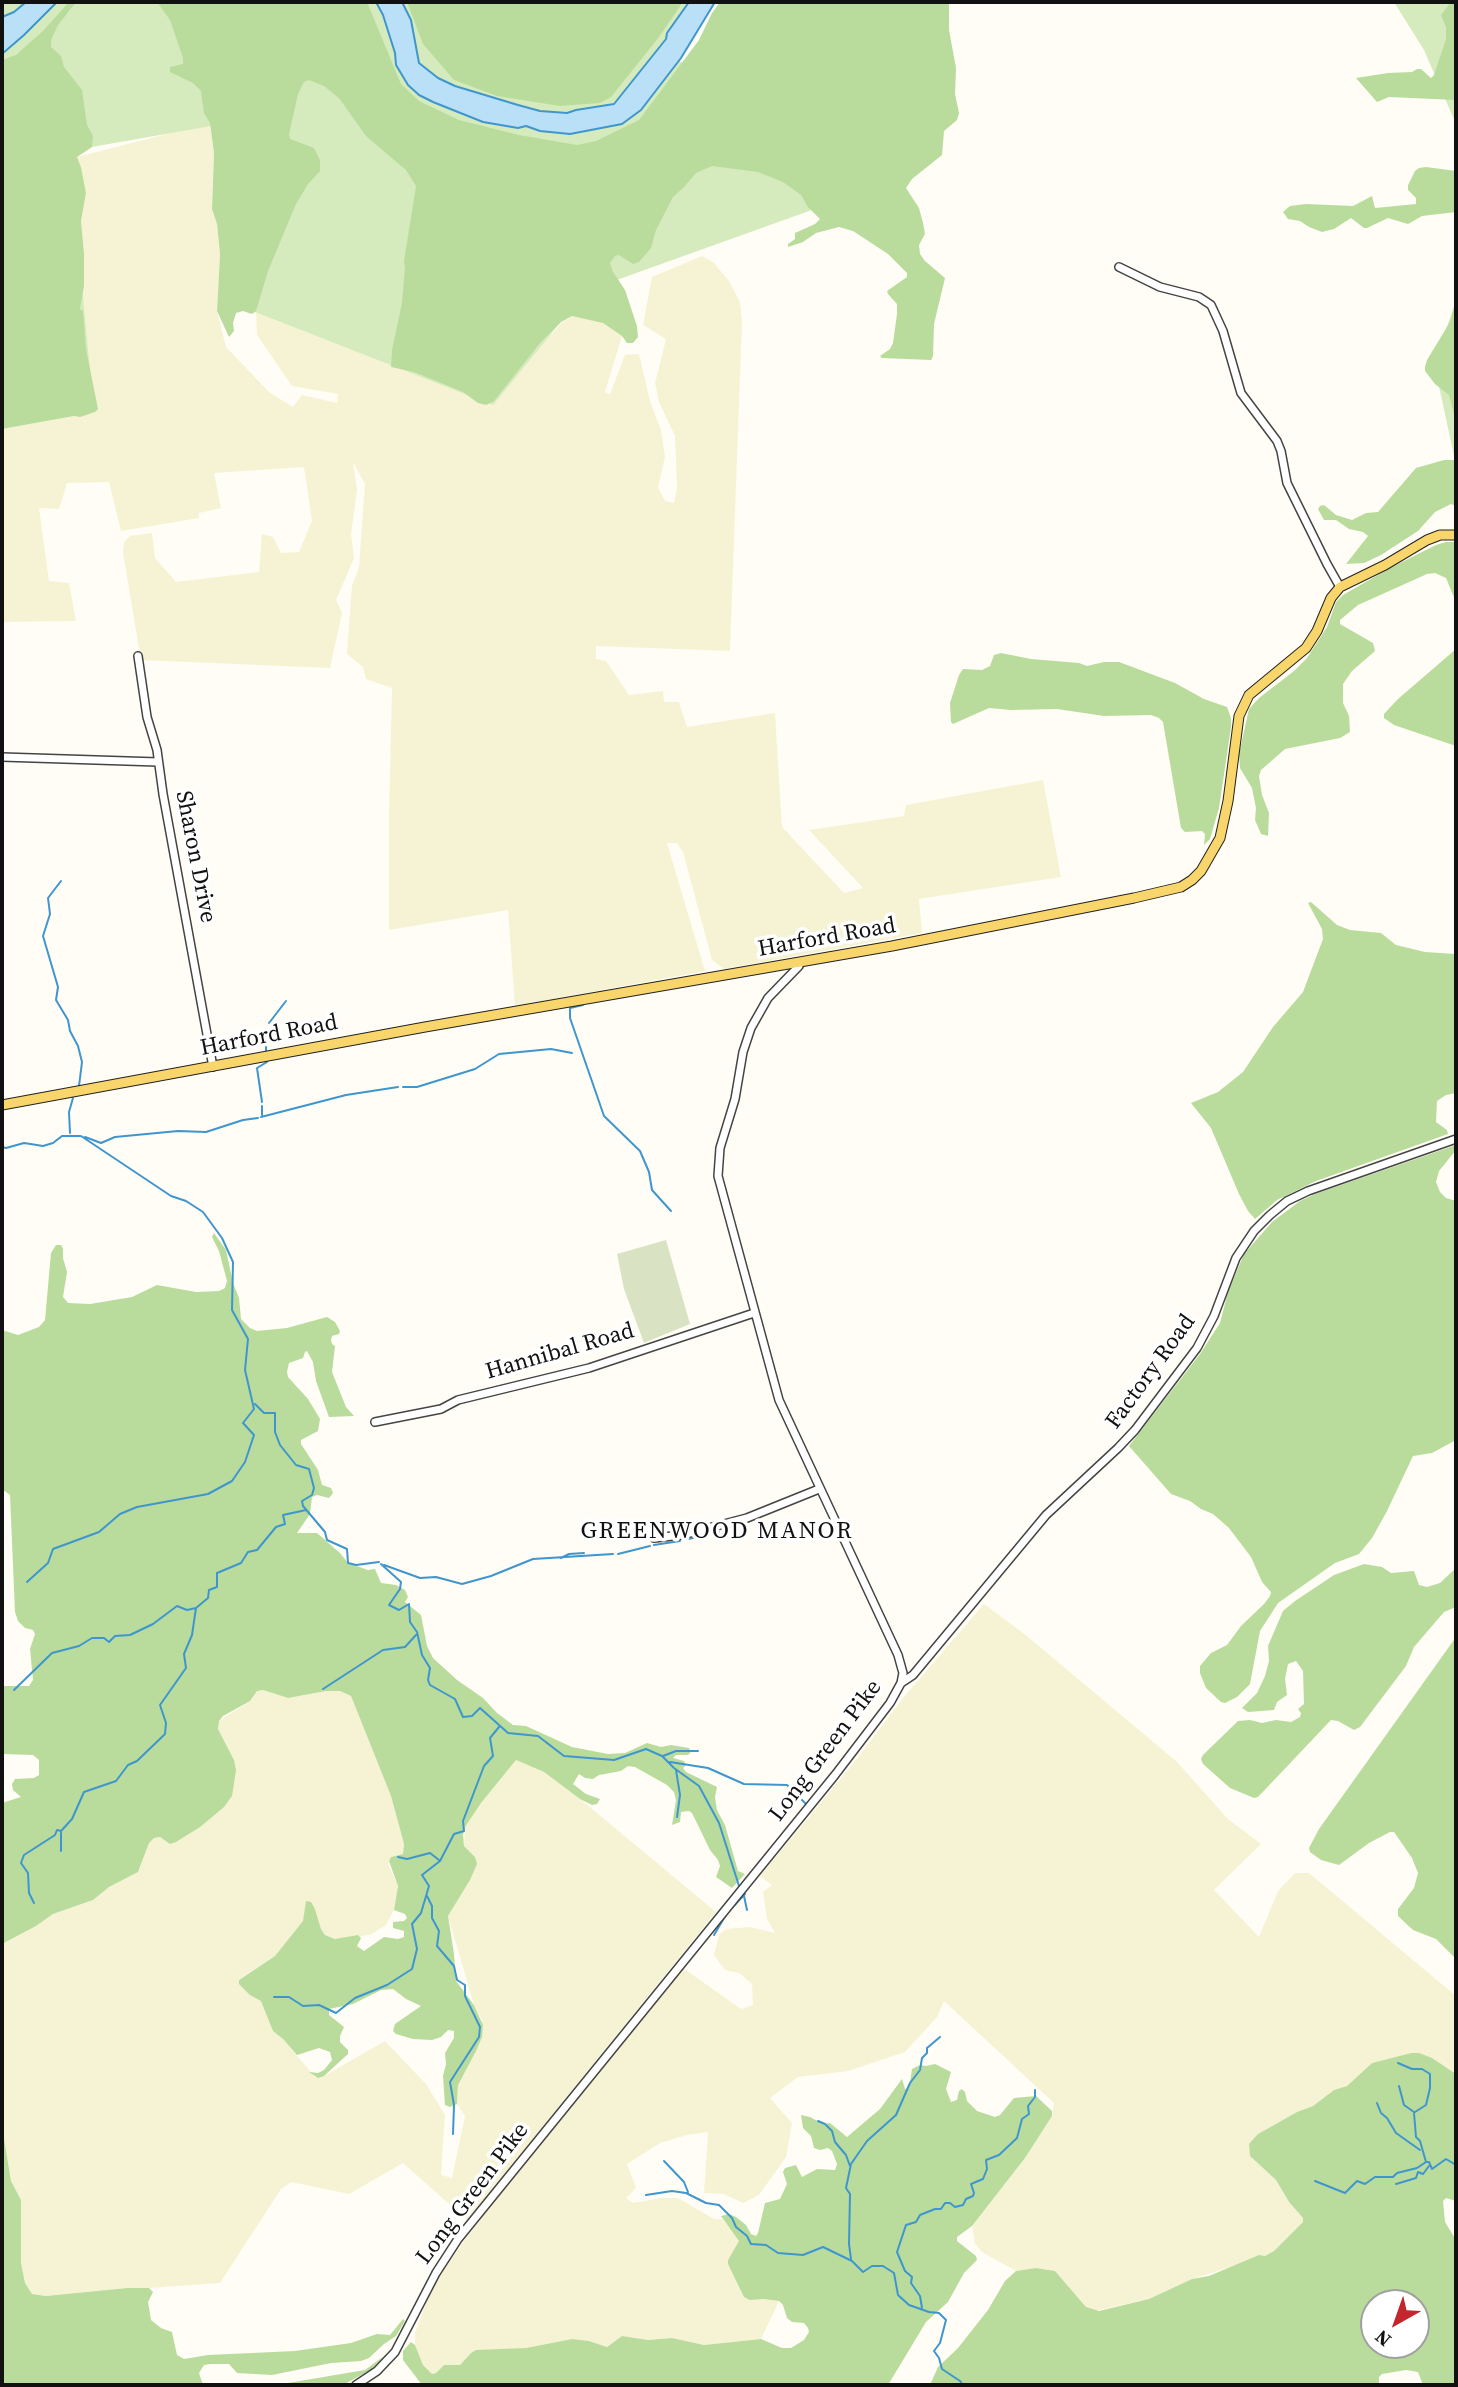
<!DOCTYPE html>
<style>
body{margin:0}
#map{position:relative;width:1458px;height:2387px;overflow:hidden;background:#fffdf5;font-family:"Source Serif 4",serif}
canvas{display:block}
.frame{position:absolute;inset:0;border:4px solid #111;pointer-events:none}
.north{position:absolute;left:1360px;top:2289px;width:70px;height:70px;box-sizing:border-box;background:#fff;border:2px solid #a0a0a0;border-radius:50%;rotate:220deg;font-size:19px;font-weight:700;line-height:28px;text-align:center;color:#111}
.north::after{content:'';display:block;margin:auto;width:24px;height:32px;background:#c4262e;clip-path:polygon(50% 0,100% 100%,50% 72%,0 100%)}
</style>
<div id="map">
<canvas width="1458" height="2387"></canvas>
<div class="frame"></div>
<div class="north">N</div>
</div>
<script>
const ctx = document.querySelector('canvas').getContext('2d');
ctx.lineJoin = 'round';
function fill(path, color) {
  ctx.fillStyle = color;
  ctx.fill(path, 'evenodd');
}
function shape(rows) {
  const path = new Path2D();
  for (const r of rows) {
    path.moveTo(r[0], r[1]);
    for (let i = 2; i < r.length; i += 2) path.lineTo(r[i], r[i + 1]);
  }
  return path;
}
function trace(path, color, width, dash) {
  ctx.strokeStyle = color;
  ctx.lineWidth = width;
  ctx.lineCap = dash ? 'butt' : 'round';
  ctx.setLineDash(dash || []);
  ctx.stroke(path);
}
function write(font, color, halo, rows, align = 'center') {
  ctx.font = font + ' "Source Serif 4",serif';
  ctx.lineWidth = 7;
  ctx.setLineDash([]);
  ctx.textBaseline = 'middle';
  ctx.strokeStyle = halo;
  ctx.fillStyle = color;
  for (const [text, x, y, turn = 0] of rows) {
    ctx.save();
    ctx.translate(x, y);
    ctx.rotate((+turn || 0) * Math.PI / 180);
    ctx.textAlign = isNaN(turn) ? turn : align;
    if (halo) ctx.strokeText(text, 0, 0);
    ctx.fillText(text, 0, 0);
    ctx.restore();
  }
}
const farmland = shape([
 [210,123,214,153,212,209,217,224,220,254,217,311,226,347,269,392,293,407,302,395,337,403,338,394,292,386,257,335,256,311,552,334,561,323,572,316,590,318,603,323,622,336,605,392,610,394,625,355,639,354,650,401,661,430,665,457,658,487,665,501,674,503,677,488,675,436,659,402,655,383,666,339,643,325,652,277,702,256,713,262,729,281,740,302,742,321,730,651,596,646,596,659,606,661,629,695,663,691,664,702,679,702,687,727,775,713,782,827,844,893,863,888,809,830,904,816,906,805,1043,780,1061,877,919,899,922,933,724,969,712,960,683,852,677,843,667,843,705,971,515,1006,508,910,389,930,389,815,392,688,366,679,363,667,347,654,352,586,359,567,365,484,353,462,357,490,351,534,354,558,336,600,342,613,330,668,141,660,123,553,124,542,130,536,152,533,155,558,176,582,259,572,262,534,273,537,281,553,299,552,312,521,304,467,214,473,221,508,199,513,199,518,121,531,109,482,67,483,59,509,39,508,49,581,69,583,76,621,2,622,2,429,74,416,80,417,86,349,80,310,84,253,81,221,86,193,81,167,77,157],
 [984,1604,1027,1636,1177,1762,1228,1819,1261,1844,1214,1890,1259,1937,1278,1891,1295,1873,1309,1873,1456,1996,1456,2074,1448,2068,1411,2053,1372,2063,1347,2086,1334,2090,1313,2106,1297,2112,1258,2134,1250,2156,1276,2180,1289,2202,1303,2218,1303,2222,1274,2251,1265,2256,1192,2279,1149,2299,1094,2311,1086,2307,1055,2271,1036,2268,1016,2271,982,2252,975,2244,972,2226,1025,2158,1052,2116,1054,2103,944,2001,937,2017,905,2052,848,2071,798,2077,770,2098,792,2123,786,2157,759,2195,743,2203,724,2194,704,2193,708,2132,687,2135,660,2143,627,2164,636,2188,626,2198,633,2203,661,2198,678,2198,714,2219,722,2219,737,2234,739,2241,738,2246,728,2259,750,2300,764,2299,779,2301,761,2339,704,2345,672,2338,648,2340,622,2336,607,2347,589,2341,572,2339,526,2348,471,2353,460,2365,444,2365,436,2373,432,2374,423,2365,415,2345,415,2333,427,2301,442,2272,459,2248,519,2168,683,1968,741,2009,753,2005,752,1984,739,1973,725,1970,714,1955,719,1935,726,1929,750,1927,775,1933,767,1919,763,1892,772,1885,760,1876,856,1760,903,1698],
 [263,1690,288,1698,326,1691,340,1691,351,1696,391,1796,404,1844,403,1854,391,1857,388,1864,398,1886,394,1910,386,1925,370,1935,335,1939,325,1935,321,1929,315,1909,275,1956,239,1979,239,1984,265,2001,273,2031,283,2039,315,2077,324,2076,385,2041,426,2084,445,2115,441,2175,452,2178,465,2116,457,2104,458,2085,482,2037,482,2020,474,2005,448,1916,470,1880,475,1857,464,1846,465,1827,481,1803,516,1760,544,1772,580,1799,716,1912,467,2220,403,2163,349,2194,291,2182,281,2189,220,2283,150,2288,127,2288,46,2296,32,2294,25,2283,21,2263,21,2200,11,2181,2,2126,2,1944,36,1926,53,1914,93,1900,109,1887,138,1872,149,1843,154,1838,160,1837,170,1844,234,1760,218,1729,219,1721,250,1701,257,1691]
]);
const green = shape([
 [2,2,713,2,678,60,876,187,586,291,493,405,227,301,217,125,69,151,94,412,2,423],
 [1394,2,1456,2,1456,124,1424,50],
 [1456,301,1456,465,1434,363]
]);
const forest = shape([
 [69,2,76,2,58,25,51,40,51,47,61,56,64,67,82,90,87,125,93,136,92,147,77,157,81,167,86,193,81,221,84,253,84,286,80,309,83,311,86,349,98,409,95,412,80,417,74,416,2,429,2,60,16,55,43,31],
 [157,2,367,2,401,84,419,101,459,120,519,135,577,145,596,141,639,120,699,40,712,13,720,2,949,2,949,30,956,68,955,94,959,113,957,120,944,131,942,155,912,179,906,188,919,208,923,223,925,234,919,245,920,254,925,261,945,278,934,324,933,356,931,360,882,358,880,356,890,349,893,343,897,314,897,304,888,294,887,291,907,277,907,273,888,254,853,231,839,227,816,233,803,242,788,247,788,244,795,239,795,233,815,224,820,219,808,207,801,195,783,182,758,172,712,166,696,173,684,187,673,197,656,230,651,248,639,262,633,264,619,255,615,256,610,263,613,272,625,290,637,326,638,337,633,343,627,343,622,336,603,323,572,316,561,322,540,343,494,401,486,405,478,403,463,392,414,372,391,367,392,350,402,303,405,268,404,261,416,186,406,170,366,136,339,98,324,86,309,80,304,82,298,94,289,134,290,139,314,148,320,160,320,171,308,184,296,204,268,271,256,311,252,314,243,311,236,313,233,323,234,331,229,337,217,311,220,254,217,224,212,209,214,153,210,123,204,113,201,91,193,83,170,72,170,67,183,64,183,58,170,20],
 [407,2,683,2,659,37,611,97,600,103,560,106,497,96,454,80,423,44],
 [1451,2,1456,2,1456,100,1389,97,1377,102,1356,78,1388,73,1412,72,1417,69,1421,69,1431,78,1434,75,1446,39,1446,27,1441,15],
 [1426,167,1456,171,1456,212,1422,216,1408,224,1388,218,1367,228,1364,228,1351,218,1334,229,1322,232,1309,227,1300,221,1288,219,1283,212,1290,206,1306,204,1353,206,1372,196,1375,208,1416,204,1416,198,1408,190,1408,185,1415,171,1419,168],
 [1456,299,1456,422,1449,395,1435,384,1425,371,1425,367,1427,360,1450,322],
 [1444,460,1456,460,1456,506,1451,504,1435,512,1418,531,1381,555,1364,563,1346,564,1368,536,1363,532,1349,529,1336,520,1324,520,1318,509,1320,506,1324,505,1336,515,1352,520,1366,513,1378,512,1416,468],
 [1446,542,1456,542,1456,602,1446,578,1435,573,1427,574,1358,605,1340,620,1340,624,1373,643,1375,651,1352,671,1343,684,1343,703,1349,716,1350,732,1340,738,1285,749,1261,770,1259,776,1262,795,1269,813,1268,836,1261,834,1255,820,1256,808,1252,788,1240,768,1239,754,1249,709,1259,698,1294,671,1307,658,1327,627,1336,602,1343,595,1390,568,1436,545],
 [1456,649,1456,746,1394,725,1384,718,1384,714,1398,699],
 [1001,653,1031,659,1079,663,1087,666,1104,662,1119,662,1175,683,1204,699,1227,707,1231,718,1231,727,1219,808,1210,839,1204,845,1205,834,1202,831,1185,832,1181,828,1163,722,1159,718,1151,715,1104,716,1057,709,1011,710,989,708,953,724,951,722,950,703,959,675,963,669,982,670,990,666,994,655],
 [1311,902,1337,925,1350,930,1381,933,1396,945,1425,952,1456,954,1456,1093,1446,1095,1437,1101,1436,1122,1447,1130,1448,1134,1316,1181,1277,1200,1255,1219,1248,1211,1239,1194,1211,1128,1191,1103,1218,1092,1243,1072,1273,1027,1303,992,1323,939,1322,929,1308,903],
 [1456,1145,1456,1150,1439,1171,1436,1182,1440,1192,1446,1198,1456,1201,1456,1440,1432,1453,1413,1456,1387,1511,1372,1538,1359,1554,1335,1563,1278,1603,1260,1631,1250,1684,1237,1697,1225,1703,1221,1702,1206,1688,1200,1673,1200,1666,1211,1653,1227,1645,1241,1626,1264,1604,1270,1596,1271,1592,1262,1582,1251,1557,1229,1528,1213,1514,1201,1509,1190,1501,1171,1494,1129,1446,1200,1354,1220,1323,1228,1292,1244,1254,1272,1222,1300,1201,1315,1194],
 [214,1233,226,1250,233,1283,239,1298,241,1319,250,1328,257,1331,287,1328,327,1317,335,1322,340,1331,339,1334,332,1336,331,1340,332,1344,335,1346,332,1372,346,1407,354,1416,329,1417,316,1381,313,1362,307,1351,305,1352,303,1358,289,1363,287,1372,288,1377,308,1399,320,1419,318,1431,301,1440,301,1444,318,1470,322,1485,331,1488,333,1493,329,1498,317,1495,312,1497,310,1514,297,1533,317,1533,340,1553,348,1563,368,1570,375,1569,381,1583,396,1585,405,1590,408,1597,405,1602,421,1615,427,1646,433,1658,457,1680,483,1698,497,1713,513,1725,526,1726,572,1747,608,1754,625,1753,647,1743,661,1747,671,1745,689,1748,691,1752,688,1755,676,1755,673,1758,684,1761,686,1765,683,1768,686,1772,717,1787,715,1797,717,1810,725,1825,738,1871,745,1874,732,1888,716,1877,720,1866,718,1860,710,1850,692,1813,689,1811,681,1812,680,1822,672,1825,676,1800,674,1792,667,1785,635,1767,628,1766,621,1771,599,1775,593,1779,585,1778,579,1774,573,1784,586,1794,600,1799,597,1804,592,1805,580,1799,544,1772,516,1760,481,1803,465,1827,463,1835,464,1846,475,1857,477,1864,470,1880,448,1916,454,1954,456,1981,474,2005,483,2025,482,2037,476,2051,458,2085,457,2104,450,2107,445,2105,443,2076,446,2064,445,2053,454,2038,454,2031,448,2030,441,2037,432,2040,413,2039,396,2034,393,2031,395,2024,421,2006,406,1999,393,1989,381,1990,353,2004,329,2009,329,2015,344,2027,340,2036,340,2042,348,2050,348,2054,324,2076,318,2078,309,2072,318,2073,324,2070,332,2060,330,2052,319,2048,297,2055,283,2039,273,2031,261,2001,250,1995,239,1984,239,1980,275,1956,303,1921,306,1901,311,1902,315,1909,321,1929,325,1935,335,1939,358,1935,361,1938,357,1946,364,1951,384,1937,398,1939,404,1937,404,1931,393,1928,393,1922,404,1921,407,1918,405,1914,394,1910,398,1886,389,1861,391,1857,403,1854,404,1844,391,1796,351,1696,340,1691,326,1691,288,1698,263,1690,257,1691,250,1701,223,1716,219,1721,218,1729,234,1760,236,1770,232,1796,224,1807,200,1827,176,1842,170,1844,160,1837,154,1838,149,1843,138,1872,109,1887,93,1900,53,1914,36,1926,2,1944,2,1803,21,1797,13,1790,12,1784,15,1779,34,1778,39,1775,39,1760,33,1755,2,1754,2,1686,29,1686,33,1680,30,1649,35,1634,33,1630,25,1628,18,1621,15,1612,10,1495,2,1489,2,1330,18,1335,39,1327,45,1320,51,1253,56,1245,61,1245,63,1249,63,1258,67,1272,63,1297,68,1303,90,1304,132,1297,157,1285,196,1292,219,1291,225,1288,227,1281,219,1251,212,1237],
 [1364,1564,1382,1567,1391,1573,1414,1571,1419,1585,1427,1587,1440,1583,1456,1568,1456,1607,1444,1612,1414,1647,1406,1666,1360,1727,1354,1730,1338,1721,1331,1720,1258,1797,1254,1798,1230,1788,1203,1764,1201,1759,1203,1755,1238,1721,1250,1720,1262,1723,1276,1720,1291,1722,1300,1717,1301,1713,1298,1709,1304,1704,1303,1671,1296,1661,1288,1664,1285,1679,1287,1695,1277,1702,1274,1710,1248,1712,1242,1708,1257,1693,1265,1676,1269,1661,1268,1646,1283,1611,1295,1601,1334,1575],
 [1456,1637,1456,1959,1436,1939,1413,1930,1398,1916,1398,1909,1414,1888,1418,1873,1412,1858,1394,1832,1390,1832,1369,1843,1339,1865,1321,1860,1310,1852,1309,1848,1319,1829],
 [1411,2053,1419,2053,1432,2058,1456,2074,1456,2201,1446,2198,1443,2201,1445,2222,1456,2240,1456,2385,1423,2385,1418,2372,1406,2370,1382,2374,1379,2377,1379,2385,930,2385,938,2367,958,2348,988,2310,1005,2281,1016,2271,1036,2268,1055,2271,1086,2307,1099,2311,1149,2299,1192,2279,1209,2276,1259,2255,1265,2256,1274,2251,1303,2222,1303,2218,1289,2202,1276,2180,1250,2156,1249,2144,1258,2134,1297,2112,1313,2106,1334,2090,1347,2086,1372,2063],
 [1374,2303,1416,2303,1416,2345,1374,2345],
 [935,2064,951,2072,946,2089,951,2102,957,2100,959,2091,962,2089,965,2092,967,2101,977,2111,995,2117,1000,2115,1014,2098,1036,2096,1052,2111,1052,2116,1025,2158,972,2226,957,2237,957,2241,976,2256,977,2260,964,2273,948,2302,926,2322,888,2385,422,2385,403,2360,403,2351,411,2342,415,2345,423,2365,432,2374,436,2373,444,2365,460,2365,471,2353,476,2350,526,2348,572,2339,589,2341,607,2347,622,2336,648,2340,672,2338,704,2345,761,2339,782,2348,791,2348,804,2340,809,2332,808,2328,804,2323,792,2322,787,2318,783,2305,779,2301,764,2299,750,2300,744,2297,728,2264,728,2260,739,2241,721,2216,729,2214,736,2217,746,2225,751,2234,756,2236,758,2233,765,2203,780,2199,787,2184,783,2172,785,2168,796,2165,802,2177,817,2169,835,2170,837,2164,832,2151,828,2148,820,2150,814,2148,811,2136,803,2128,801,2115,810,2117,823,2124,830,2123,847,2137,880,2109,902,2079,905,2089,909,2088,912,2069,920,2065,926,2066],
 [2,2126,11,2181,21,2200,21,2263,25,2283,32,2294,46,2296,127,2288,149,2288,153,2292,148,2302,151,2320,161,2328,172,2332,177,2355,184,2359,208,2355,295,2351,351,2343,377,2334,390,2335,403,2319,405,2321,396,2336,384,2344,369,2358,361,2361,331,2363,272,2375,237,2373,229,2364,210,2364,204,2365,199,2373,203,2385,2,2385],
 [384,2356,372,2369,343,2385,276,2385,365,2370]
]);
const cemetery = shape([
 [666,1240,690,1324,644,1343,624,1289,617,1254]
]);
const water = shape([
 [26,2,57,2,24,35,2,54,2,17,14,12,26,2],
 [376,2,402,2,411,20,419,63,438,78,455,86,518,105,540,111,567,113,576,110,614,104,666,39,667,33,689,2,715,2,681,58,641,110,622,124,570,134,540,131,526,126,518,128,483,122,433,102,419,95,408,85,396,65,395,53,383,15,376,2]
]);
const stream = shape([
 [61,881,48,898,50,914,43,936,58,987,56,1000,68,1020,70,1031,78,1046,82,1062,79,1086],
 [583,1005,570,1008,570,1018,604,1116,640,1151,649,1172,652,1190,671,1211],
 [269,1023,286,1001],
 [266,1044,266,1053],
 [403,1087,417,1087,475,1069,499,1054,551,1049,572,1053],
 [262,1102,257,1068,267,1062],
 [262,1106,262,1115],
 [261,1117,346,1095,398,1087],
 [70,1133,69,1112,73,1098],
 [85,1137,101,1143,115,1137,178,1131,206,1132,243,1120,258,1118],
 [2,1147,6,1148,24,1143,43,1146,53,1143,62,1136,80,1136],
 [255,1404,264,1413,275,1413,275,1432,280,1445,296,1465,309,1469,314,1488,312,1495,302,1501,303,1506,325,1532,327,1540,347,1549,348,1563,356,1565,379,1562],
 [727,1529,752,1520],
 [684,1540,719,1532],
 [654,1545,680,1541],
 [618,1554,650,1546],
 [561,1558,569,1554,584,1553],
 [381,1564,401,1582,400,1589,389,1605,399,1610,409,1604,410,1622,417,1632,422,1655,430,1668,428,1680,430,1685,455,1699,463,1717,472,1716,480,1708,508,1733,538,1736,564,1756,614,1760,646,1749,662,1756,674,1768,699,1786,719,1823,739,1886],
 [384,1565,420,1578,436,1577,462,1584,491,1576,533,1559,613,1554],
 [27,1582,48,1563,53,1549,99,1532,120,1514,137,1507,208,1494,232,1481,245,1462,254,1435,243,1423,254,1409,245,1370,248,1339,232,1310,233,1262,222,1238,203,1212,186,1201,171,1196,81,1136],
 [323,1689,383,1650,405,1647,416,1635],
 [14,1690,52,1653,79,1646,92,1638,104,1638,109,1642,115,1636,130,1635,153,1624,177,1606,187,1610,196,1608,208,1598,209,1590,217,1587,217,1573,241,1563,248,1552,257,1550,276,1527,285,1524,283,1515,306,1510],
 [663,1756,676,1751,698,1751],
 [670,1762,708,1768,744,1784,787,1785,806,1804],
 [676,1770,680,1795,677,1817],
 [61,1851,61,1831],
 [398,1857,407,1859,430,1853,439,1860],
 [427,1896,432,1906,432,1918,439,1931,437,1946,454,1966,457,1980,465,1985,465,1996,480,2027,479,2037,450,2082,454,2105,453,2134],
 [744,1896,747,1910],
 [34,1903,29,1893,28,1873,21,1863,24,1855,55,1835,57,1830,61,1831,72,1819,84,1792,116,1781,128,1765,137,1761,165,1734,166,1723,160,1705,186,1668,184,1654,192,1635,196,1608],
 [714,1935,727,1913,745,1894],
 [274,1997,289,1997,303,2006,319,2005,336,2013,355,1998,387,1985,412,1969,417,1949,412,1924,421,1913,429,1886,422,1875,440,1861,454,1834,464,1831,463,1821,484,1766,493,1756,490,1738,499,1727],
 [1398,2063,1412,2069,1422,2069,1430,2074,1430,2088,1426,2105,1415,2112],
 [1399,2086,1404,2105,1414,2112],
 [1377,2103,1381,2113,1387,2118,1396,2133,1420,2150],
 [1414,2113,1416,2137,1420,2141,1426,2162,1429,2162,1432,2169,1446,2159,1456,2165],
 [818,2121,825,2124,832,2131,835,2142,846,2155,850,2166],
 [664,2161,684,2182,688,2192],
 [1315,2181,1345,2193,1357,2181,1365,2184,1375,2177,1393,2177,1397,2173,1417,2168,1426,2162],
 [1396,2184,1416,2178,1418,2172,1423,2174,1429,2166],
 [646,2195,672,2191,686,2193,706,2203,719,2205,732,2218,736,2227,747,2236,751,2244,766,2245,778,2253,803,2255,823,2247,852,2261,863,2272,872,2266,883,2266,894,2273,898,2295,909,2305,929,2312,939,2313,946,2320,940,2343,934,2351,939,2358,942,2369,960,2381,963,2385],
 [851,2259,849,2244,850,2194,846,2188,851,2164,867,2141,896,2115,910,2083,920,2070,922,2058,927,2053,927,2048,940,2037],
 [922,2308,920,2296,911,2283,912,2277,905,2271,897,2252,906,2225,916,2222,920,2215,935,2209,941,2209,945,2203,950,2203,955,2207,963,2205,966,2199,973,2196,974,2193,971,2184,983,2179,987,2169,986,2160,999,2155,1017,2138,1022,2119,1029,2114,1028,2106,1035,2097,1035,2090]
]);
const minor = shape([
 [1119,267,1160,287,1199,297,1211,305,1223,331,1241,393,1277,441,1281,451,1287,483,1327,564,1340,587],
 [138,656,147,717,157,750,163,794,213,1067],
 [2,757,158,762],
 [375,1422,441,1409,458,1400,589,1368,754,1313],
 [654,1538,682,1535,747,1518,819,1489],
 [901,1683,913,1675,1046,1515,1118,1448,1135,1430,1197,1348,1214,1316,1236,1258,1254,1231,1270,1215,1287,1201,1308,1191,1456,1139],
 [356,2385,377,2371,395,2352,436,2273,458,2239,835,1775,890,1703,901,1683,903,1673,898,1655,779,1400,718,1176,720,1148,735,1099,743,1052,751,1028,768,998,799,966,799,963]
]);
const major = shape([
 [2,1105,425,1027,892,946,1134,898,1181,887,1192,880,1201,871,1220,838,1228,801,1239,716,1249,695,1306,648,1317,631,1331,598,1340,587,1385,565,1427,540,1440,535,1456,535]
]);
const streetNames = [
 ["Sharon Drive",195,857,79],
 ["Harford Road",827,938,-10],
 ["Harford Road",269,1036,-11],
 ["Hannibal Road",560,1352,-16],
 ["Factory Road",1151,1372,-54],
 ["Long Green Pike",826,1751,-53],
 ["Long Green Pike",473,2194,-53]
];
const neighbourhoodNames = [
 ["GREENWOOD MANOR",717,1532]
];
fill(farmland, '#f6f3d4');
fill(green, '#d5ebbd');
fill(forest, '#b9dc9c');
fill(cemetery, '#d9e3c4');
fill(water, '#b9e0f7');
trace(water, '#3f96cf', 2);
trace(stream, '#3f96cf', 2);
trace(minor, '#444', 10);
trace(major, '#222', 11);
trace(minor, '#fff', 7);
trace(major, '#f9d66b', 9);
write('23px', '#111', '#fff', streetNames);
ctx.letterSpacing = '2px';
write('24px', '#111', '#fff', neighbourhoodNames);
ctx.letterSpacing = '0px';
</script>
